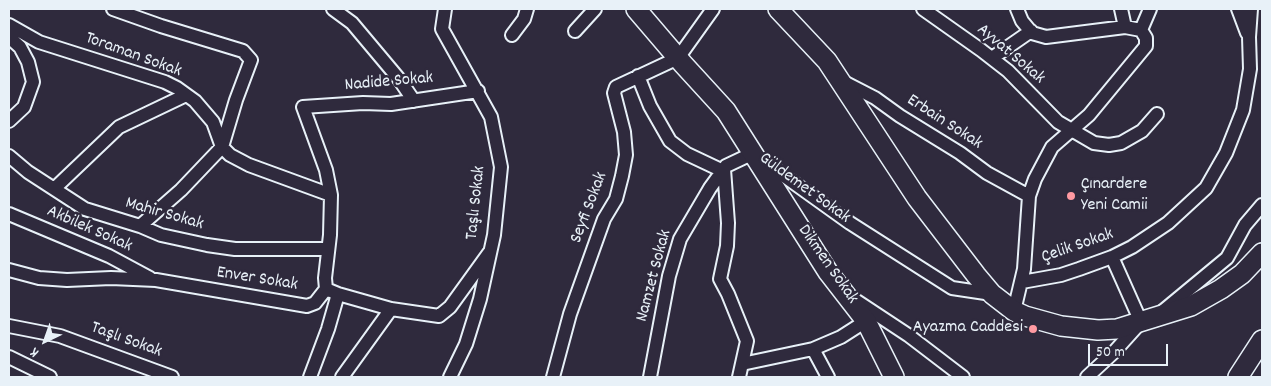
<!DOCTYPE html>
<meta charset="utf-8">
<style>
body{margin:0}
#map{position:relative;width:1271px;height:386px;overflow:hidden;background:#2f2a3d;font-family:Dekko,sans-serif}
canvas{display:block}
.frame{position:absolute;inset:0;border:10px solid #e8f1f8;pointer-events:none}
.north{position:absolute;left:20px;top:316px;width:50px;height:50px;-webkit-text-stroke:4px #2f2a3d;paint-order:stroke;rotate:222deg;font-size:14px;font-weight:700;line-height:20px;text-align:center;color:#e8f1f8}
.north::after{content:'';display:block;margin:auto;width:18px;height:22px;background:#e8f1f8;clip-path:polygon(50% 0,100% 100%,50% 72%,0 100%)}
.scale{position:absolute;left:1088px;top:344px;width:80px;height:22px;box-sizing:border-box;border:2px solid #e8f1f8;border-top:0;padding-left:6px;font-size:15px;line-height:18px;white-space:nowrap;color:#e8f1f8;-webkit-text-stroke:4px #2f2a3d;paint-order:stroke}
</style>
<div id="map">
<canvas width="1271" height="386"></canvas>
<div class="frame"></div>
<div class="north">K</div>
<div class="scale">50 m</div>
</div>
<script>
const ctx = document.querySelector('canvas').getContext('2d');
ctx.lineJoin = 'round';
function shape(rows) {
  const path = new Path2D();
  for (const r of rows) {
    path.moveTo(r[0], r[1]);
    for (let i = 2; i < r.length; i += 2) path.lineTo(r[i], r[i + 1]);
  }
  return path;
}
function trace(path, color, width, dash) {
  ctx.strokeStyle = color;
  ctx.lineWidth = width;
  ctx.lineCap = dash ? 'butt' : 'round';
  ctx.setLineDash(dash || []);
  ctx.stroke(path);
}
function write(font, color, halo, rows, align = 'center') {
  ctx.font = font + ' Dekko,sans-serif';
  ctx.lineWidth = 5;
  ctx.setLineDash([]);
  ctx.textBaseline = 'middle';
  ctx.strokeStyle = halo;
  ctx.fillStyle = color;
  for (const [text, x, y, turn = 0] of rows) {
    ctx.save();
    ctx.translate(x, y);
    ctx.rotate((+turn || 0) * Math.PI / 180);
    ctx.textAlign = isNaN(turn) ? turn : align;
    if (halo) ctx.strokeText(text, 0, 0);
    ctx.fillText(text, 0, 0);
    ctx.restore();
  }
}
const street = shape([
 [113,9,161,26,243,51,251,60,236,100,222,147,181,190,140,226],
 [333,9,352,23,399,79,414,101],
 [445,9,442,29,491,117,501,167,494,235,480,299,466,344,450,377],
 [923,9,981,50,1008,71,1058,122,1094,143,1109,145,1121,143,1142,131,1157,114],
 [1017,9,1022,21,1032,33,1046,37,1125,27,1141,30],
 [1121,9,1125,27],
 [1238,9,1247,33],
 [9,25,39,42,165,82,177,88,195,101,213,122,222,147,230,155,249,165,331,195],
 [1141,30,1150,9],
 [575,31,595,9],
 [512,35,524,19,527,9],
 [9,37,20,47,28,62,33,82,24,107,9,121],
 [992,58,1031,31],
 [638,76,650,106,670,141,687,154,723,171],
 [842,81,875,98,900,116,960,153,987,173,1029,196],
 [9,156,28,172,85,209,140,226,161,235,207,245,235,249,328,249],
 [724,169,728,223,727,246,720,279,728,294,747,341,739,377],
 [55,188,119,127,186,95],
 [9,214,109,256,150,278],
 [9,270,39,278,67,280,111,278,156,280,307,306,315,303,326,289,338,294,391,309,439,316,450,307,489,253],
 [1022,282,1061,275,1079,269,1112,257,1132,247,1168,223,1206,188,1226,153,1243,110,1250,69,1249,37,1251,9],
 [326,289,325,278,330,235,331,195,326,170,303,107,363,103,391,104,478,91],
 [855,300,908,335,963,377],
 [1014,311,1024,269,1029,196,1035,179,1052,147,1089,115,1146,46,1146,38,1141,30],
 [1163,311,1227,258,1245,225,1262,205],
 [9,326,60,336,172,377],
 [813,349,828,377],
 [9,357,50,377],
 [742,364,813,349,841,337,866,321],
 [310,377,328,329,338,294],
 [342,377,391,309],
 [553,377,570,314,604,219,616,199,622,176,626,155,624,132,614,93,616,87,678,58,713,9],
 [650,377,669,276,680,239,710,188,726,166,745,157,755,155,850,223,952,288,992,294],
 [1087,377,1114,352,1141,322,1112,257]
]);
const secondary = shape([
 [636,9,683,64,726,111,828,272,866,321,894,377],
 [778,9,827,61,917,198,976,275,992,294,1014,311,1025,316,1061,326,1098,330,1117,329,1191,306,1221,289,1242,274,1262,253],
 [1238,377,1262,340]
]);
const markers = [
 [1071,196,5,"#ff9aa2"],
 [1033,329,5,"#ff9aa2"]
];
const streetNames = [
 ["Ayvat Sokak",1010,55,40],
 ["Toraman Sokak",133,56,20],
 ["Nadide Sokak",389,83,-5],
 ["Erbain Sokak",944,123,33],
 ["Güldemet Sokak",804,189,36],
 ["Taşlı Sokak",477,203,-84],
 ["Seyfi Sokak",590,208,-69],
 ["Mahir Sokak",164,215,16],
 ["Akbilek Sokak",89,230,24],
 ["Çelik Sokak",1078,247,-19],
 ["Dikmen Sokak",827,265,55],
 ["Namzet Sokak",655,276,-75],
 ["Enver Sokak",257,280,9],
 ["Taşlı Sokak",126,341,20]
];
const poiNames = [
 ["Çınardere",1081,186],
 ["Yeni Camii",1081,207],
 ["Ayazma Caddesi",1023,329,"right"]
];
trace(street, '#e8f1f8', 16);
trace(secondary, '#e8f1f8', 22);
trace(street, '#2f2a3d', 12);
trace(secondary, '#2f2a3d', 19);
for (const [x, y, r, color] of markers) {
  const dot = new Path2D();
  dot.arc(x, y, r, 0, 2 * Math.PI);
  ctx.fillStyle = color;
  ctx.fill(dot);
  trace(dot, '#2f2a3d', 2);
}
write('18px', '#e8f1f8', '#2f2a3d', streetNames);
write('18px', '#e8f1f8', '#2f2a3d', poiNames, 'left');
</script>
